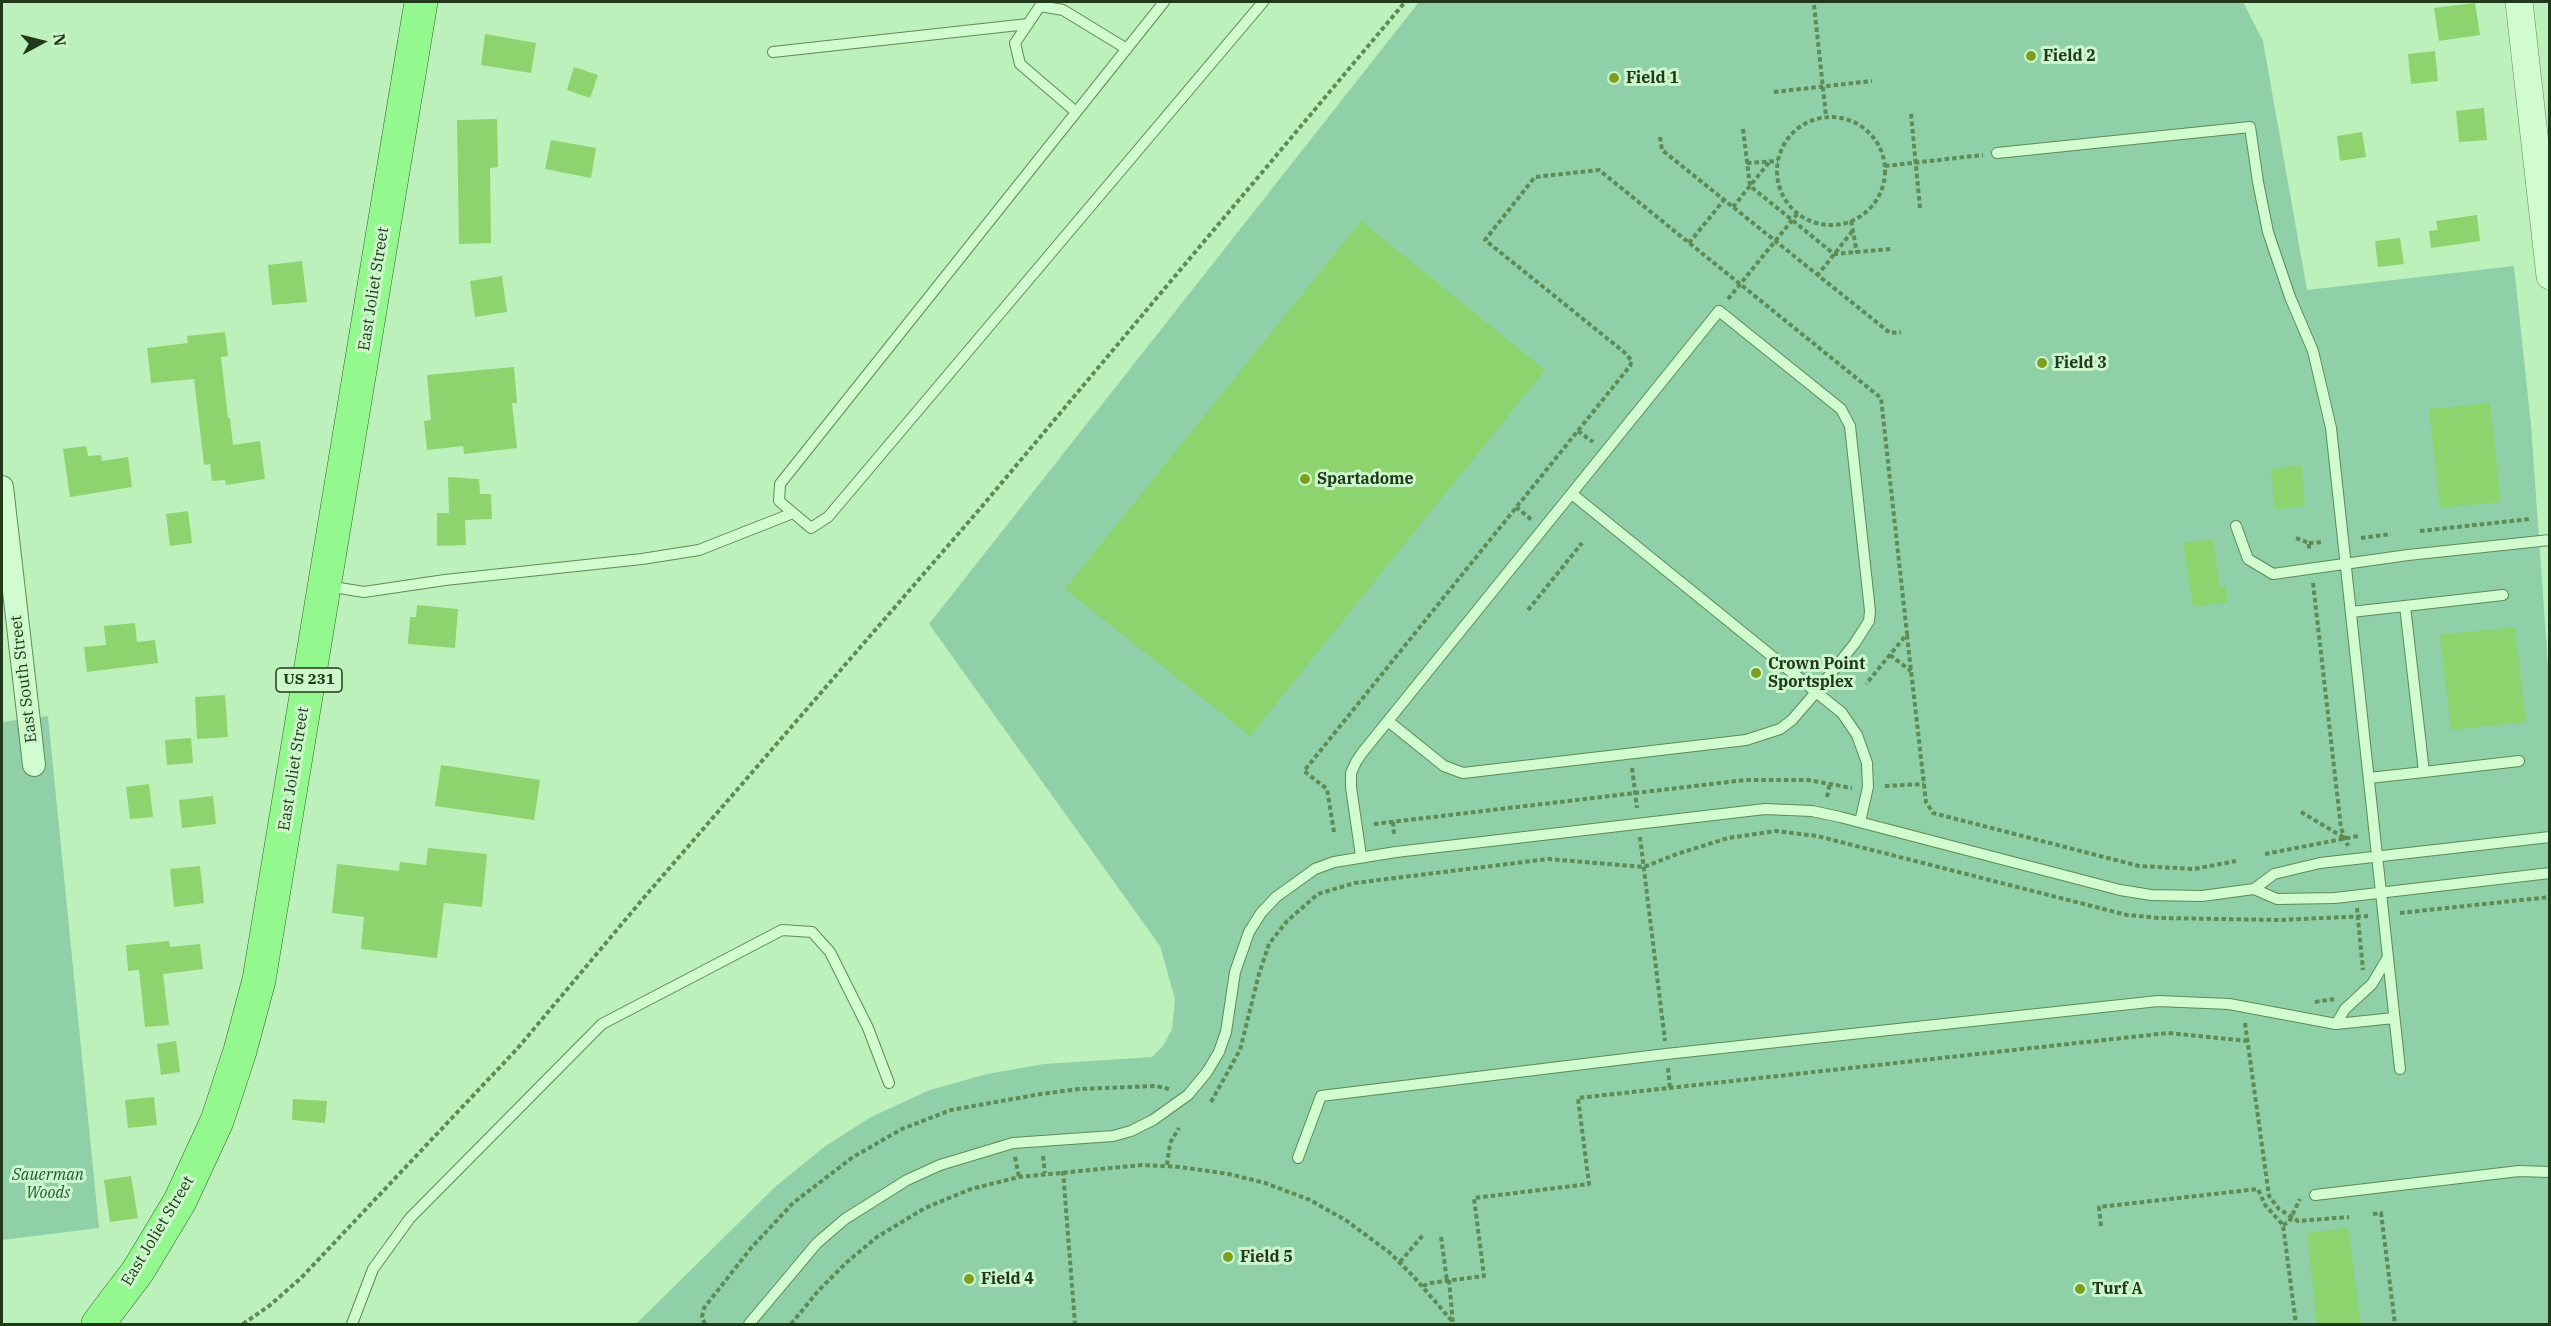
<!DOCTYPE html>
<style>
body{margin:0}
#map{position:relative;width:2551px;height:1326px;overflow:hidden;background:#bdf1bb;font-family:"IBM Plex Serif",serif}
canvas{display:block}
.frame{position:absolute;inset:0;border:3px solid #21381a;pointer-events:none}
.north{position:absolute;left:12px;top:12px;width:60px;height:60px;-webkit-text-stroke:4px #ccf8cc;paint-order:stroke;rotate:83deg;font-size:16px;font-weight:700;line-height:24px;text-align:center;color:#21381a}
.north::after{content:'';display:block;margin:auto;width:21px;height:27px;background:#21381a;clip-path:polygon(50% 0,100% 100%,50% 72%,0 100%)}
</style>
<div id="map">
<canvas width="2551" height="1326"></canvas>
<div class="frame"></div>
<div class="north">N</div>
</div>
<script>
const ctx = document.querySelector('canvas').getContext('2d');
ctx.lineJoin = 'round';
function fill(path, color) {
  ctx.fillStyle = color;
  ctx.fill(path, 'evenodd');
}
function shape(rows) {
  const path = new Path2D();
  for (const r of rows) {
    if (r.length === 3) {
      path.moveTo(r[0] + r[2], r[1]);
      path.arc(r[0], r[1], r[2], 0, 2 * Math.PI);
      continue;
    }
    path.moveTo(r[0], r[1]);
    for (let i = 2; i < r.length; i += 2) path.lineTo(r[i], r[i + 1]);
  }
  return path;
}
function trace(path, color, width, dash) {
  ctx.strokeStyle = color;
  ctx.lineWidth = width;
  ctx.lineCap = dash ? 'butt' : 'round';
  ctx.setLineDash(dash || []);
  ctx.stroke(path);
}
function write(font, color, halo, rows, align = 'center') {
  ctx.font = font + ' "IBM Plex Serif",serif';
  ctx.lineWidth = 6;
  ctx.setLineDash([]);
  ctx.textBaseline = 'middle';
  ctx.strokeStyle = halo;
  ctx.fillStyle = color;
  for (const [text, x, y, turn = 0] of rows) {
    ctx.save();
    ctx.translate(x, y);
    ctx.rotate((+turn || 0) * Math.PI / 180);
    ctx.textAlign = isNaN(turn) ? turn : align;
    if (halo) ctx.strokeText(text, 0, 0);
    ctx.fillText(text, 0, 0);
    ctx.restore();
  }
}
const green = shape([
 [1419,2,2243,2,2263,41,2307,290,2514,266,2531,425,2550,694,2549,1324,636,1324,775,1187,824,1147,871,1117,930,1090,987,1074,1044,1064,1152,1057,1163,1046,1172,1029,1175,999,1160,946,929,624],
 [48,716,99,1228,2,1240,2,722]
]);
const building = shape([
 [2475,3,2480,35,2439,41,2434,8],
 [485,34,536,43,531,73,481,65],
 [2435,51,2438,81,2411,84,2408,54],
 [574,67,598,75,590,98,567,90],
 [2484,108,2487,140,2459,142,2456,111],
 [497,119,498,167,490,168,491,243,459,244,457,120],
 [2362,132,2366,157,2340,161,2337,136],
 [551,140,596,148,591,178,545,169],
 [2477,215,2480,241,2431,248,2429,231,2438,230,2436,221],
 [1361,221,1545,370,1250,736,1065,589],
 [2400,238,2404,264,2378,267,2375,241],
 [302,261,307,302,272,305,268,265],
 [502,276,507,312,475,317,470,281],
 [225,332,228,356,221,357,228,418,230,418,233,445,260,441,265,479,226,485,225,480,212,481,210,464,204,465,194,379,151,383,147,348,188,343,187,336],
 [514,367,517,403,512,403,517,448,464,454,463,446,427,450,424,421,431,420,427,375],
 [2490,403,2501,502,2440,508,2429,409],
 [86,446,88,456,101,455,102,461,128,457,132,487,70,497,63,449],
 [2301,465,2305,506,2275,510,2271,469],
 [448,477,479,479,480,494,491,494,492,519,465,520,466,545,437,546,437,513,449,513],
 [188,511,192,543,170,546,166,514],
 [2213,539,2220,587,2226,586,2228,602,2193,607,2183,543],
 [417,605,458,609,455,648,408,644,410,617,416,617],
 [135,623,137,642,155,640,158,663,87,672,84,647,106,645,104,626],
 [2515,627,2526,722,2451,730,2440,635],
 [225,695,228,737,197,739,195,697],
 [191,738,193,763,167,765,165,740],
 [441,765,540,780,534,820,435,806],
 [149,784,153,817,130,819,126,787],
 [213,796,216,824,182,828,179,800],
 [428,848,487,854,482,907,444,903,437,958,361,949,364,917,332,913,337,864,399,871,400,862,426,865],
 [200,866,204,903,174,907,170,869],
 [169,941,170,947,200,944,203,969,163,974,169,1025,145,1027,139,970,128,971,126,945],
 [176,1041,180,1072,161,1075,157,1044],
 [154,1097,157,1125,128,1128,125,1100],
 [293,1099,327,1101,325,1123,292,1120],
 [131,1176,138,1218,110,1222,104,1180],
 [2348,1228,2361,1324,2317,1324,2307,1233]
]);
const path = shape([
 [1814,5,1826,116],
 [1774,92,1872,81],
 [1911,114,1920,208],
 [1831,171,54],
 [1743,129,1750,186,1834,254,1891,249],
 [1660,137,1662,150,1890,333,1901,332],
 [1747,163,1778,161],
 [1885,166,1983,155],
 [1733,207,1771,160],
 [1851,221,1857,253],
 [1689,243,1724,200],
 [1817,276,1854,229],
 [1728,299,1798,213],
 [1578,431,1593,442],
 [1516,507,1533,521],
 [2420,531,2530,519],
 [2296,538,2309,543,2309,551],
 [2361,538,2391,534],
 [2309,543,2323,542],
 [2313,583,2341,828,2348,846],
 [1528,610,1582,543],
 [1907,635,1926,802,1933,813,2139,866,2194,869,2236,861],
 [1890,655,1911,671],
 [1632,768,1637,808],
 [1885,786,1924,784],
 [1827,797,1830,783],
 [2301,812,2343,837],
 [1393,822,1394,835],
 [1374,824,1745,780,1808,780,1852,788],
 [1334,832,1327,789,1304,771,1630,366,1632,361,1624,352,1485,240,1535,177,1599,170,1881,398,1907,634,1866,684],
 [1640,837,1665,1041],
 [2265,854,2358,836],
 [2357,908,2363,970],
 [2400,913,2550,897],
 [2315,1002,2334,999],
 [2245,1023,2269,1196,2279,1209,2298,1221,2349,1217],
 [1668,1068,1670,1088],
 [1211,1102,1240,1050,1259,974,1269,944,1287,921,1318,894,1355,883,1548,859,1644,867,1677,854,1728,838,1776,831,1817,836,2127,915,2159,918,2279,920,2368,916],
 [1043,1156,1045,1173],
 [1015,1157,1019,1177],
 [1167,1165,1170,1143,1179,1128],
 [1063,1171,1075,1324],
 [2373,1214,2381,1213,2395,1324],
 [2283,1225,2289,1222,2300,1199],
 [2101,1226,2099,1207,2258,1189,2265,1205,2283,1225,2296,1324],
 [1441,1237,1447,1281],
 [1400,1262,1423,1235],
 [1449,1280,1453,1324],
 [1423,1286,1430,1283,1484,1276,1474,1198,1589,1184,1578,1098,2168,1033,2248,1041],
 [243,1324,269,1306,301,1278,517,1049,647,894,978,511,1405,2],
 [705,1324,702,1317,704,1308,751,1248,793,1203,853,1157,902,1129,951,1110,1041,1094,1079,1089,1156,1086,1169,1089],
 [791,1324,819,1290,847,1262,877,1237,925,1208,971,1189,1019,1177,1142,1165,1180,1167,1229,1174,1265,1183,1310,1200,1347,1221,1390,1253,1414,1277,1452,1321]
]);
const service = shape([
 [1164,2,780,484,779,501,811,528,828,517,1263,2],
 [773,52,1028,24],
 [1076,112,1020,64,1015,43,1040,6,1063,10,1127,49],
 [1997,153,2250,127,2258,182,2268,232,2290,297,2313,351,2331,428,2400,1069],
 [1572,494,1842,713,1857,735,1867,763,1868,787,1860,822],
 [2236,526,2248,559,2273,574,2408,555,2550,540],
 [327,586,364,592,445,580,642,559,699,550,793,513],
 [2405,606,2503,595],
 [2351,612,2405,606,2424,772,2369,778],
 [2424,772,2519,761],
 [1361,856,1351,787,1351,773,1356,762,1362,753,1719,311,1841,409,1850,426,1870,611,1869,621,1855,643,1817,691,1792,720,1780,729,1746,740,1463,773,1444,766,1388,721],
 [2254,889,2274,874,2320,863,2550,837],
 [2336,1024,2345,1009,2372,984,2388,957],
 [1298,1158,1321,1096,1666,1054,2158,1001,2229,1004,2336,1024,2394,1018],
 [2315,1195,2519,1171,2550,1172],
 [352,1324,373,1269,410,1218,602,1024,782,930,812,932,830,952,868,1028,889,1083],
 [749,1324,817,1243,845,1219,907,1180,940,1165,1013,1143,1113,1136,1131,1131,1153,1120,1188,1095,1207,1072,1219,1052,1226,1032,1235,972,1249,932,1261,913,1276,897,1315,869,1334,862,1396,852,1765,809,1812,811,1840,817,2120,890,2151,895,2202,896,2254,889,2277,899,2335,898,2550,873]
]);
const minor = shape([
 [2,487,34,765]
]);
const tertiary = shape([
 [2519,2,2550,276]
]);
const primary = shape([
 [98,1324,138,1271,180,1201,217,1121,240,1051,259,980,421,2]
]);
const markers = [
 [2031,56,6,"#7d9e1f"],
 [1614,78,6,"#7d9e1f"],
 [2042,363,6,"#7d9e1f"],
 [1305,479,6,"#7d9e1f"],
 [1756,673,6,"#7d9e1f"],
 [1228,1257,6,"#7d9e1f"],
 [969,1279,6,"#7d9e1f"],
 [2080,1289,6,"#7d9e1f"]
];
const shields = [
 [309,680,66]
];
const shieldNames = [
 ["US 231",309,680]
];
const poiNames = [
 ["Field 2",2043,56],
 ["Field 1",1626,78],
 ["Field 3",2054,363],
 ["Spartadome",1317,479],
 ["Crown Point",1768,664],
 ["Sportsplex",1768,682],
 ["Field 5",1240,1257],
 ["Field 4",981,1279],
 ["Turf A",2092,1289]
];
const streetNames = [
 ["East Joliet Street",374,289,-81],
 ["East South Street",24,679,-97],
 ["East Joliet Street",294,769,-81],
 ["East Joliet Street",158,1231,-59]
];
const parkNames = [
 ["Sauerman",48,1175],
 ["Woods",48,1193]
];
fill(green, '#8fd0a8');
fill(building, '#8dd36e');
trace(service, '#5e8a54', 12);
trace(minor, '#5e8a54', 24);
trace(tertiary, '#5e8a54', 28);
trace(primary, '#355729', 34);
trace(path, '#5e8a54', 4, [4.5, 3]);
trace(service, '#d0fccf', 10);
trace(minor, '#d0fccf', 22);
trace(tertiary, '#d0fccf', 27);
trace(primary, '#93f98f', 33);
for (const [x, y, r, color] of markers) {
  const dot = new Path2D();
  dot.arc(x, y, r, 0, 2 * Math.PI);
  ctx.fillStyle = color;
  ctx.fill(dot);
  trace(dot, '#ccf8cc', 2);
}
for (const [x, y, w] of shields) {
  const box = new Path2D();
  box.roundRect(x - w / 2, y - 12, w, 24, 4.5);
  ctx.fillStyle = '#ccf8cc';
  ctx.fill(box);
  trace(box, '#21381a', 1.5);
}
write('bold 15px', '#21381a', null, shieldNames);
write('bold 16px', '#21381a', '#ccf8cc', poiNames, 'left');
write('16px', '#21381a', '#ccf8cc', streetNames);
write('italic 16px', '#1f563c', '#ccf8cc', parkNames);
</script>
